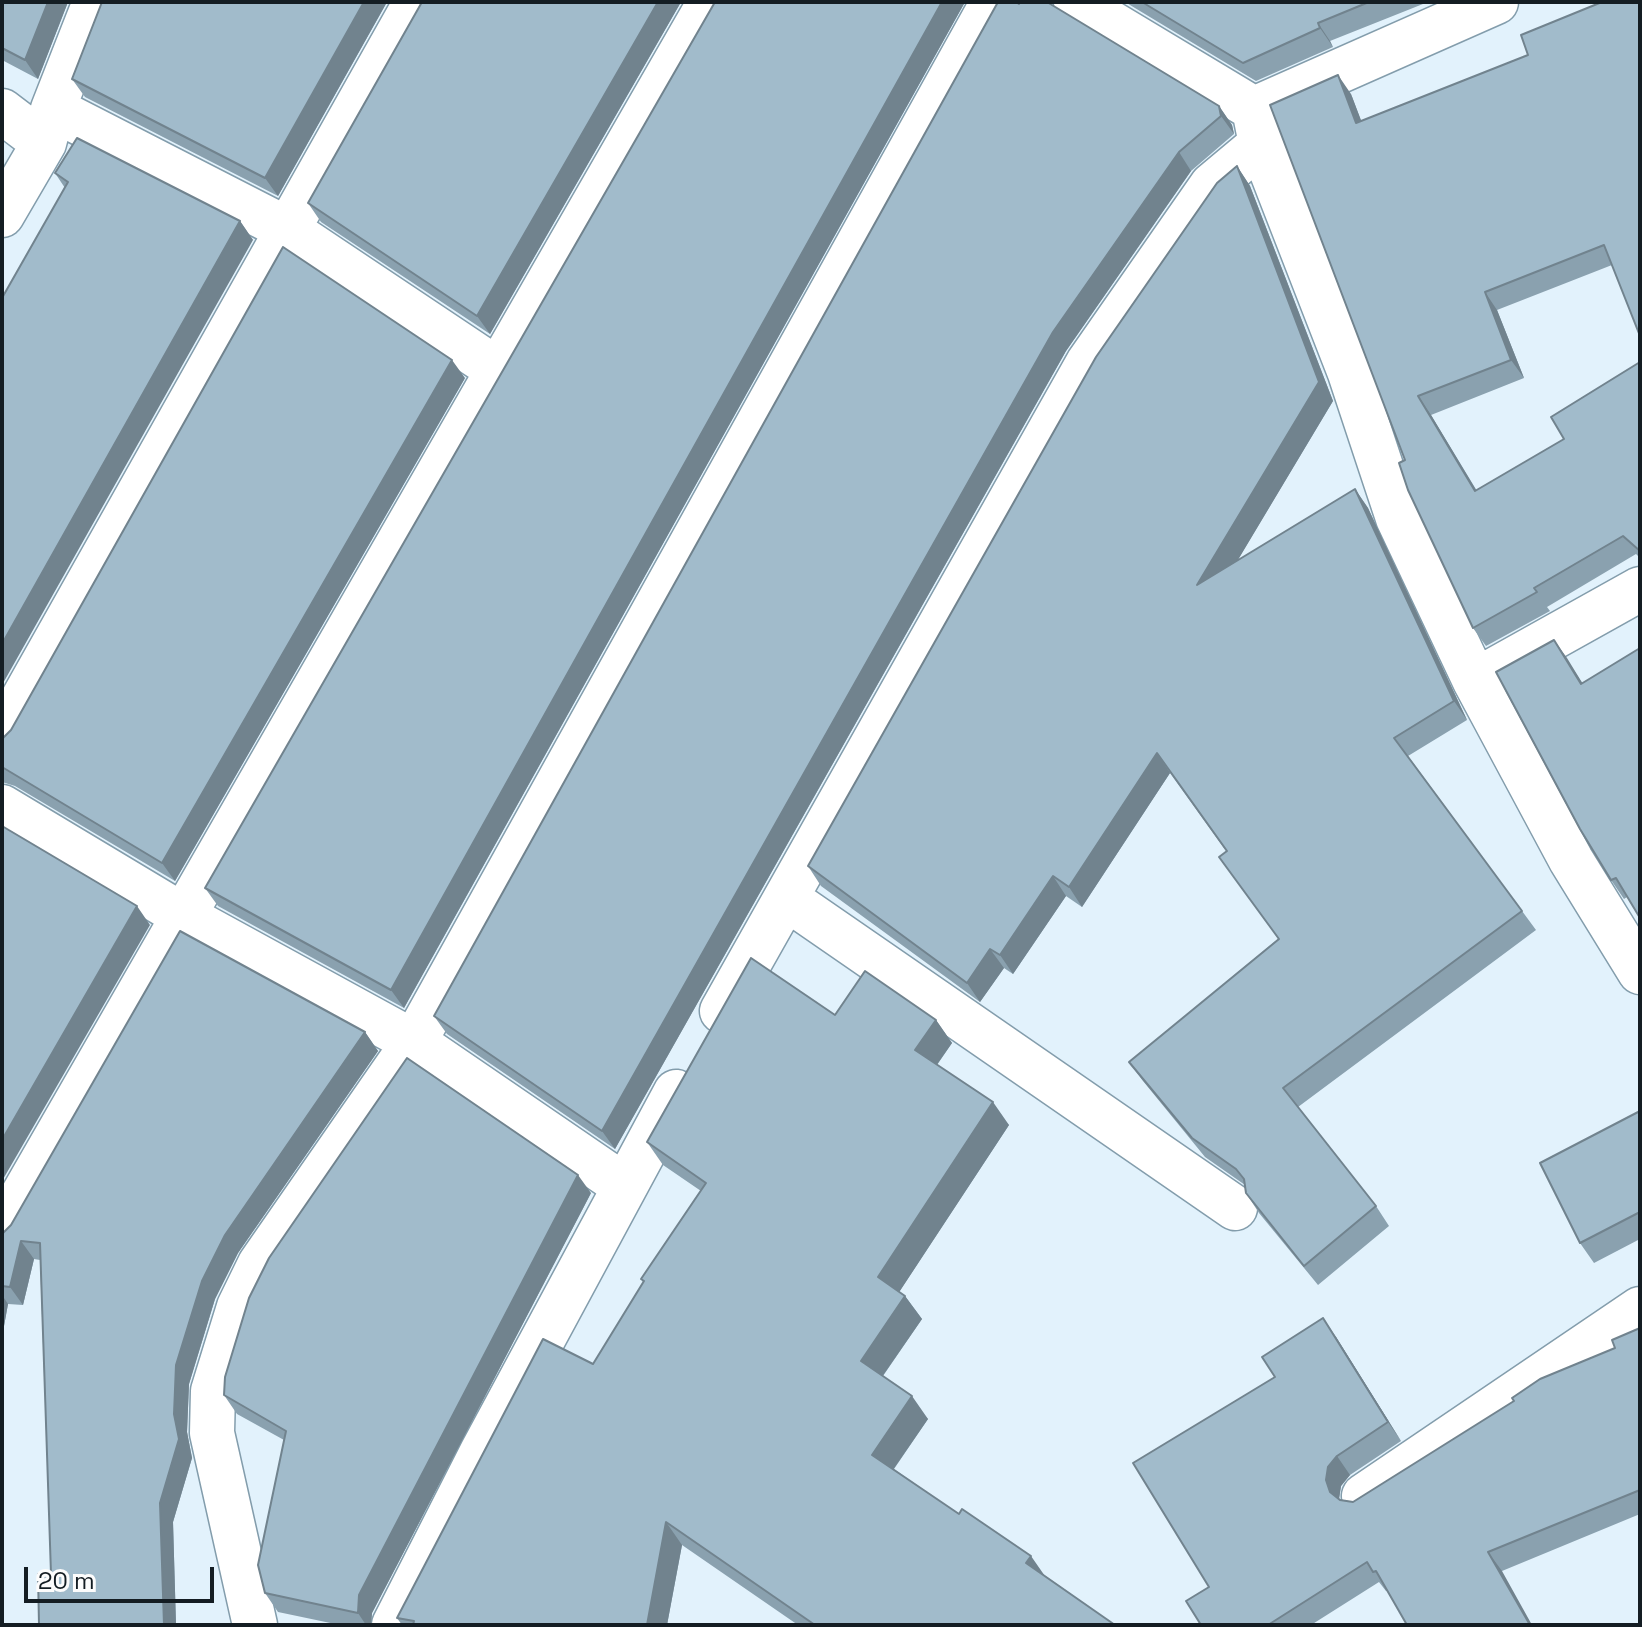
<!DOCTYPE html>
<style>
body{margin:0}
#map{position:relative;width:1642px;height:1627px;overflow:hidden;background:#e2f2fc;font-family:"Space Grotesk",sans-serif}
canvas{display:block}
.frame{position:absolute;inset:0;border:4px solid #141d23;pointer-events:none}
.scale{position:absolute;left:24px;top:1567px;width:190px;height:36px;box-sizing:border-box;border:4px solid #141d23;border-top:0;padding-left:10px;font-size:24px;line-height:28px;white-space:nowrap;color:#141d23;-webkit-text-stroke:6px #fcfcfc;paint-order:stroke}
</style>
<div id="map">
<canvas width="1642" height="1627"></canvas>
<div class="frame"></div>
<div class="scale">20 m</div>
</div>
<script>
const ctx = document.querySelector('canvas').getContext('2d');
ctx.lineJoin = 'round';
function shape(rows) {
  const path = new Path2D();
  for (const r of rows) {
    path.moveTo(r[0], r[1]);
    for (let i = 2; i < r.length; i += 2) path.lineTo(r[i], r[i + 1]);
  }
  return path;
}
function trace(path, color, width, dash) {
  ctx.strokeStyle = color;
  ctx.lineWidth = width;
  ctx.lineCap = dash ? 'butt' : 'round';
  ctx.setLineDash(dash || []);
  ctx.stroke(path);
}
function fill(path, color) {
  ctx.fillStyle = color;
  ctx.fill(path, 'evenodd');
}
const minor = shape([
 [1076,2,1254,109],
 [1496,2,1254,109,1261,144,1350,373,1398,518,1475,681,1571,860,1640,972],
 [53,109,287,229,498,370],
 [2,111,44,143],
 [2,215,44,143,53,109,95,2],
 [1475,681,1640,589],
 [2,736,416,2],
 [2,807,182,915,414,1042,623,1185],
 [786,898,1235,1208],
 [722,1011,1088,363,1212,185,1261,144],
 [2,1231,710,2],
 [1364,1496,1640,1309],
 [255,1625,212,1433,213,1391,239,1307,260,1264,414,1042,993,2],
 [394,1625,482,1452,676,1092]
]);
const wall = shape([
 [2,2,68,2,38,79,2,60],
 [102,2,387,2,278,196,85,97,72,79],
 [422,2,681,2,490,334,321,222,308,203],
 [715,2,965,2,404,1008,218,906,205,888],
 [1020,2,1051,2,1052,6,1219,106,1232,125,1234,134,1191,171,1066,351,615,1149,447,1034,434,1016],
 [1125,2,1428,2,1330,41,1333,47,1256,81],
 [1528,55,1612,265,1497,310,1524,378,1431,415,1477,491,1564,439,1640,362,1640,558,1636,554,1547,607,1550,611,1486,646,1473,628,1405,460,1351,94,1361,121],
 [1237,166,1250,186,1333,401,1237,561,1355,489,1368,508,1467,720,1408,756,1536,930,1298,1107,1376,1206,1389,1226,1318,1285,1259,1213,1246,1193,1245,1185,1205,1157,1143,1081,1129,1062,1278,939,1226,851,1170,773,1082,907,1066,896,1013,974,1004,968,980,1002,821,886,808,866],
 [55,173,240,221,253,240,65,188],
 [465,378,175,881,15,786,2,782,2,739],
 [1554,640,1582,683,1627,897,1624,899,1611,880],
 [835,1015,936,1020,952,1043,937,1065,1009,1125,899,1292,905,1296,922,1319,883,1376,928,1419,894,1469,1115,1625,798,1625,682,1545,667,1625,402,1625,397,1618,593,1364,643,1282,641,1279,701,1191,663,1165,647,1142],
 [365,1032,378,1051,238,1253,215,1299,189,1384,187,1432,192,1458,173,1522,176,1625,39,1625,51,1574,40,1260,34,1259,23,1305,8,1304,2,1337,2,1234],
 [1640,1111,1640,1239,1594,1263,1580,1243],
 [591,1193,372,1613,371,1625,340,1625,278,1612,265,1593,284,1440,237,1414,224,1395],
 [1640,1328,1640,1514,1502,1571,1386,1591,1379,1582,1311,1625,1201,1625,1209,1587,1275,1377,1336,1337,1401,1441,1350,1475,1341,1486,1339,1499,1353,1502,1615,1348]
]);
const shadedWall = shape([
 [48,2,68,2,38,79,25,60],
 [364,2,387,2,278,196,265,178],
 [658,2,681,2,490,334,477,316],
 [942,2,965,2,404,1008,391,990],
 [1318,23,1330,41,1333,47,1320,28],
 [1338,75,1351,94,1369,141,1356,123],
 [1219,106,1232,125,1234,134,1221,116],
 [1179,152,1191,171,1066,351,615,1149,602,1131,1053,332],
 [1237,166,1250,186,1333,401,1211,605,1197,585],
 [240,221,253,240,2,685,2,644],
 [1485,292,1497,310,1524,378,1511,360],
 [452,360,465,378,175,881,162,863],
 [1418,396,1431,415,1488,510,1475,491],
 [1355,489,1368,508,1467,720,1454,701],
 [1554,640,1567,658,1594,702,1581,684],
 [1157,753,1170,773,1082,907,1069,887],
 [1053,876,1066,896,1013,974,1000,955],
 [137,906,150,925,2,1181,2,1140],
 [990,949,1004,968,980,1002,967,983],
 [936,1020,952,1043,931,1073,915,1050],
 [365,1032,378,1051,238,1253,215,1299,189,1384,187,1432,192,1458,173,1522,176,1625,164,1625,160,1503,174,1414,176,1365,202,1281,225,1235],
 [993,1102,1009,1125,894,1300,878,1277],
 [578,1175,591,1193,372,1613,371,1625,366,1625,358,1613,359,1595],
 [21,1241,34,1259,23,1305,10,1287],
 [2,1295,8,1304,2,1337],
 [905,1296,922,1319,877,1384,861,1361],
 [1323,1318,1336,1337,1401,1441,1388,1422],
 [912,1396,928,1419,888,1477,872,1455],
 [1337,1456,1350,1475,1341,1486,1339,1499,1330,1492,1326,1480,1328,1467],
 [666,1522,682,1545,667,1625,647,1625],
 [1488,1552,1502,1571,1532,1625,1530,1625],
 [1031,1556,1047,1579,1026,1563]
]);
const building = shape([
 [2,2,48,2,25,60,2,48,2,2],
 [102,2,364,2,265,178,72,79,102,2],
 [422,2,658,2,477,316,308,203,422,2],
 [715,2,942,2,391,990,205,888,715,2],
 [998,2,1016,2,1019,4,1020,2,1047,2,1219,106,1221,116,1179,152,1053,332,602,1131,434,1016,998,2],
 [1142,2,1369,2,1318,23,1320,28,1243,63,1142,2],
 [1602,2,1640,2,1640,336,1604,245,1485,292,1511,360,1418,396,1475,491,1564,439,1551,417,1640,362,1640,551,1623,536,1534,588,1537,592,1473,628,1408,490,1399,463,1405,460,1270,105,1338,75,1356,123,1528,55,1521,35,1602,2],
 [77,138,240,221,2,644,2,298,68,182,55,173,77,138],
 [1237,166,1319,382,1197,585,1355,489,1454,701,1394,738,1522,911,1283,1088,1376,1206,1304,1266,1246,1193,1244,1179,1236,1169,1192,1138,1129,1062,1279,939,1219,857,1227,851,1157,753,1069,887,1053,876,1000,955,990,949,967,983,808,866,1096,357,1217,183,1237,166],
 [283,247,452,360,162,863,2,767,2,739,11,730,283,247],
 [1554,640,1581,684,1640,648,1640,918,1616,878,1611,880,1580,829,1496,672,1554,640],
 [2,826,137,906,2,1140,2,826],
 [180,931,365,1032,225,1235,202,1281,176,1365,174,1414,179,1439,160,1503,164,1625,39,1625,38,1574,51,1574,40,1243,21,1241,10,1287,2,1286,2,1234,11,1225,180,931],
 [751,958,835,1015,865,971,936,1020,915,1050,993,1102,878,1277,905,1296,861,1361,912,1396,872,1455,959,1514,962,1509,1031,1556,1026,1563,1115,1625,815,1625,666,1522,647,1625,413,1625,414,1621,397,1618,543,1339,593,1364,644,1281,641,1279,706,1183,647,1142,751,958],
 [407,1058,578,1175,359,1595,358,1613,265,1593,258,1565,286,1431,224,1395,225,1377,249,1298,269,1258,407,1058],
 [1640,1111,1640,1212,1580,1243,1540,1163,1640,1111],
 [1323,1318,1388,1422,1337,1456,1328,1467,1326,1480,1330,1492,1340,1500,1353,1502,1514,1401,1512,1398,1540,1379,1615,1348,1612,1340,1640,1328,1640,1490,1488,1552,1530,1625,1407,1625,1376,1571,1373,1572,1367,1562,1268,1625,1201,1625,1186,1601,1209,1587,1133,1463,1275,1377,1262,1357,1323,1318]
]);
trace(minor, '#839dac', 47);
trace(minor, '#fff', 44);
fill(wall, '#8aa1af');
fill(shadedWall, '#71838e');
fill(building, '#a1bbcb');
trace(building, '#71838e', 2);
</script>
